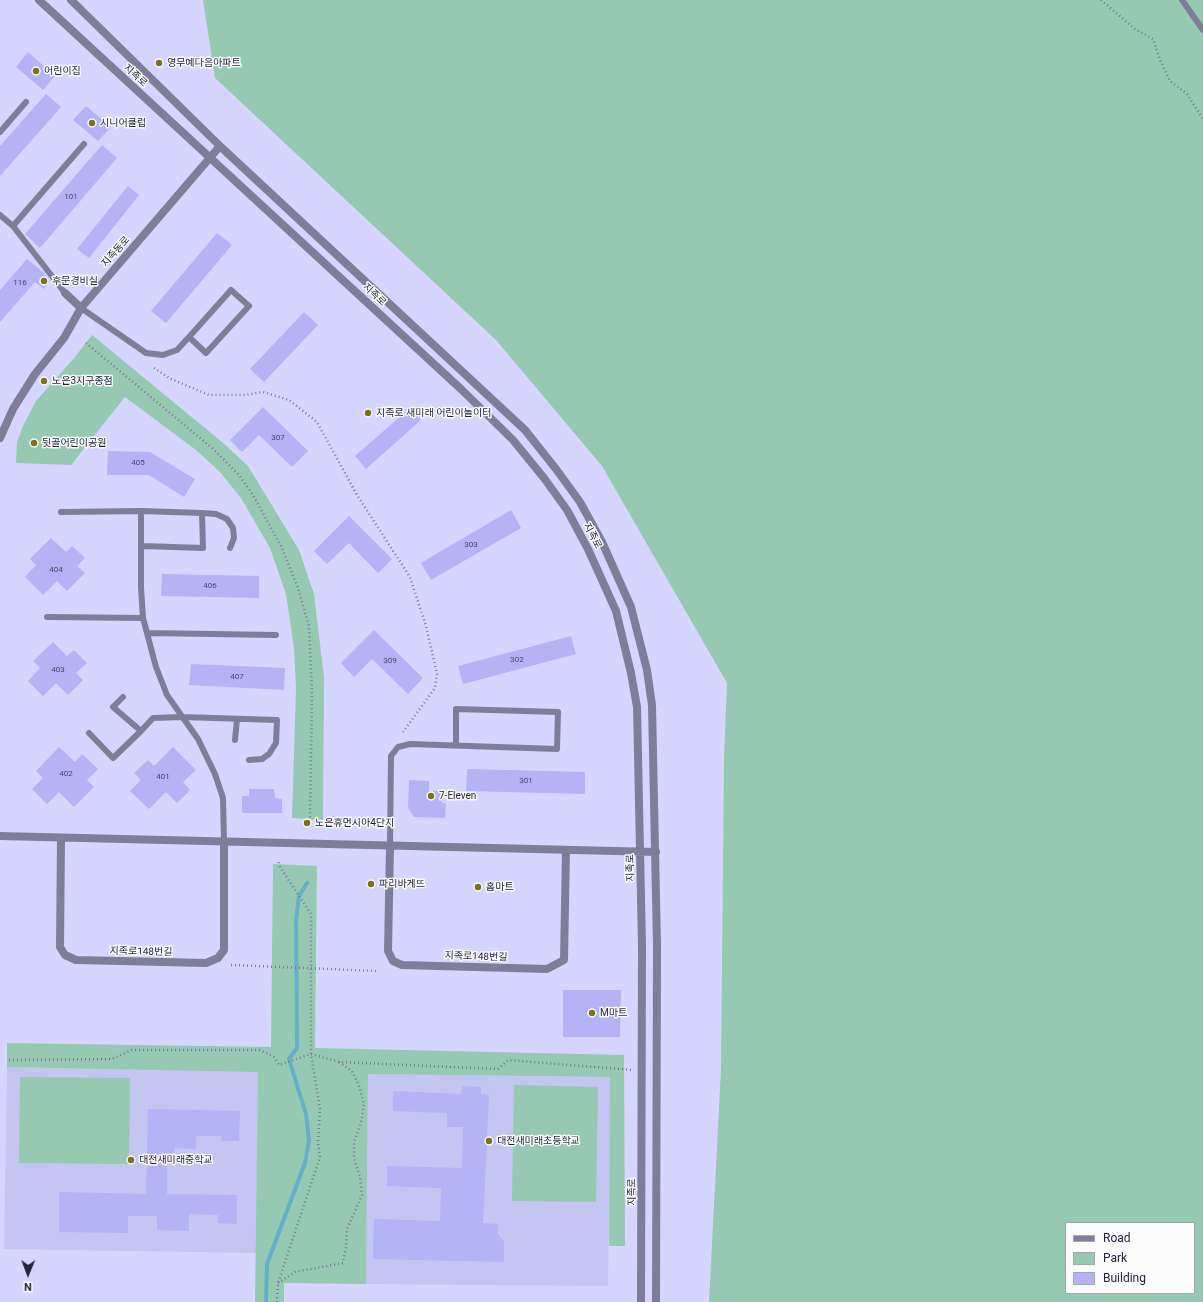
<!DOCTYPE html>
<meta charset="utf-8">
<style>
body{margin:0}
#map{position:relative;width:1203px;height:1302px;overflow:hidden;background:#d5d5ff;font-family:Roboto,sans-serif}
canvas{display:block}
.legend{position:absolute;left:1065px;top:1222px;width:130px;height:72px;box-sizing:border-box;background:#fbfbfb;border:1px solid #a5a5af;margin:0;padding:5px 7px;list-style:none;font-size:12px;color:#25243e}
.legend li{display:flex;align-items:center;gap:8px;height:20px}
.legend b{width:20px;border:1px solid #a5a5af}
.north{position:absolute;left:8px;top:1254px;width:40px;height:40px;-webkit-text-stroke:3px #fbfbfb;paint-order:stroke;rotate:181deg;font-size:11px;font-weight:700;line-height:16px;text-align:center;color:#25243e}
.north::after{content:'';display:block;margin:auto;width:14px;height:18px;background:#25243e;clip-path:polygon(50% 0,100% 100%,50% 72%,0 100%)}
</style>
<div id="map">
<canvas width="1203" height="1302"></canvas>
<ul class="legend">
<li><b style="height:5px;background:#7e7e9b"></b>Road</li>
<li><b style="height:11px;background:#95c9b1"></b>Park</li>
<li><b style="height:11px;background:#b3b3f6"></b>Building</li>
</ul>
<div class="north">N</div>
</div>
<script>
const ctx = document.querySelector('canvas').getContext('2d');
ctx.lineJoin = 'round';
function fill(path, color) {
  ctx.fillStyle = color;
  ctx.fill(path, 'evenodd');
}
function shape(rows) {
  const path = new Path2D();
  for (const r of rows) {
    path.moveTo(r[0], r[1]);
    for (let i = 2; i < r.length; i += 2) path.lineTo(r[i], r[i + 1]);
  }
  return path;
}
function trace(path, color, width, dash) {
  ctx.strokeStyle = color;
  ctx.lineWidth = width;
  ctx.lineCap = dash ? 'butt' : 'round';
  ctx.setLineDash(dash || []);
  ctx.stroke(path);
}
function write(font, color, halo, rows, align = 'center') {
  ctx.font = font + ' Roboto,"Noto Sans KR",sans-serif';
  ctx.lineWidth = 3;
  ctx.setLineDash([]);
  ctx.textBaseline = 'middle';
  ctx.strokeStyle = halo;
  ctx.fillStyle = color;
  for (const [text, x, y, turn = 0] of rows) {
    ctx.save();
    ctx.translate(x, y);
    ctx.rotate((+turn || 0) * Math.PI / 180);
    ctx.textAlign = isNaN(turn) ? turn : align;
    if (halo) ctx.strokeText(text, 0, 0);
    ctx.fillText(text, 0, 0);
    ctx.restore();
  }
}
const built = shape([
 [7,1067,258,1071,256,1253,4,1249],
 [368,1074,611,1077,608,1286,366,1284]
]);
const green = shape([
 [203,0,1203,0,1203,1302,709,1302,721,1069,724,759,727,683,602,466,496,340,215,78],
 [1066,1223,1194,1223,1194,1293,1066,1293],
 [92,335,222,442,248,466,299,550,314,594,324,677,323,820,292,818,296,689,294,648,286,594,270,548,241,498,220,472,196,450,125,397,71,465,16,463,17,442,23,426,36,401,75,357],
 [273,864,317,866,315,1048,624,1055,625,1246,609,1246,610,1077,368,1074,366,1284,284,1283,284,1302,255,1302,258,1072,7,1067,7,1043,271,1047],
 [20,1077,130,1078,129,1164,19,1163],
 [514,1085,598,1087,596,1202,512,1201]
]);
const stream = shape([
 [266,1302,267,1264,305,1163,309,1140,306,1114,289,1059,297,1048,296,920,299,896,307,883]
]);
const building = shape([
 [28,52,55,76,43,90,16,67],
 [46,94,61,107,0,176,0,146],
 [86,106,111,127,98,141,73,120],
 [102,145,117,158,40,248,25,234],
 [128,186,139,195,89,258,77,249],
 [217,233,232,245,166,323,151,311],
 [27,259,43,272,50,281,44,289,35,282,0,322,0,290],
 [304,312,318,325,264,382,250,369],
 [263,407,308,451,292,467,259,435,242,452,230,440],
 [410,408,421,420,366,469,355,456],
 [108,451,150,452,195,479,184,497,149,475,107,475],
 [511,510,521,528,431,580,421,563],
 [349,516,392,559,378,573,349,543,327,564,314,551],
 [51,538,66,552,72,546,85,558,77,566,85,573,67,591,57,581,43,595,25,577,36,565,30,559],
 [162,574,259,576,259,598,161,596],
 [374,630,423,678,408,694,372,659,354,677,341,663],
 [571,636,576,654,463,684,458,666],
 [53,642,67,656,74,650,87,663,76,673,83,680,68,695,56,683,43,696,28,681,40,668,33,661],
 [191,664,285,668,284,690,189,685],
 [59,747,75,762,82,754,98,769,87,780,94,787,74,807,59,792,47,804,32,789,43,778,36,771],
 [173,747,196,770,183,782,190,790,177,803,166,792,149,809,130,791,141,780,134,773,148,760,154,766],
 [467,769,585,772,585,794,466,791],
 [409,780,429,781,429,791,443,791,442,803,446,803,445,818,414,817,408,808],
 [249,789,274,789,275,798,282,799,282,813,242,813,242,796,249,796],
 [563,990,621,990,620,1037,563,1037],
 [462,1086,481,1087,481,1094,489,1095,483,1223,498,1224,498,1234,504,1242,504,1262,373,1259,374,1219,440,1221,441,1188,387,1186,387,1166,462,1168,463,1127,447,1127,447,1113,393,1111,393,1091,461,1094],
 [148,1109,240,1111,239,1141,221,1141,221,1136,196,1136,196,1149,174,1148,174,1153,167,1153,167,1194,237,1195,237,1224,218,1223,218,1215,189,1214,189,1231,157,1230,157,1216,128,1216,128,1233,59,1232,59,1192,146,1194]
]);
const path = shape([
 [1101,0,1135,29,1153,39,1160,60,1170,81,1187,94,1203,119],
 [86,343,212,448,239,475,253,495,281,546,298,588,309,626,312,693,310,819],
 [154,368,171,379,209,395,245,395,263,392,289,400,317,422,357,495,410,577,426,626,437,674,435,688,403,732],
 [231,965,377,971],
 [9,1060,112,1059,132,1050,260,1050,274,1057,279,1065,311,1054,339,1062,498,1069,508,1060,632,1070],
 [278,1283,295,1272,343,1263,346,1247,347,1229,362,1195,360,1177,354,1158,354,1142,361,1123,364,1104,359,1086,352,1071,339,1062],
 [277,1302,278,1283,320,1157,318,1143,320,1109,311,1054,311,914,280,867,278,860]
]);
const lane = shape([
 [1182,0,1203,30],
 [0,132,26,102],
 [0,215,13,226,65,293],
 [13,226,84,144],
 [81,308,146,353,163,355,177,350,189,337,231,290,249,306,206,353,189,337],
 [141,511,141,588,143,618,156,667,167,695,198,739,215,774,223,798,224,842],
 [61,512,141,511,202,513,203,548,142,546],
 [202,513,216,514,227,519,233,528,234,538,230,548],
 [47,617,143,618],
 [147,633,276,635],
 [141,731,153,718,182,717,277,720,276,743,269,754,262,759,249,760],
 [89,733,113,758,141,731,113,707,123,697],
 [235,740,237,719],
 [390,846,391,756,398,747,410,744,557,749,558,712,456,709,456,745]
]);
const street = shape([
 [39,0,462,390,513,440,544,478,567,510,588,549,616,611,631,673,637,707,642,945,641,1302],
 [71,0,222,148,525,430,556,469,580,502,602,542,631,607,647,670,652,705,657,945,656,1302],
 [65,293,81,308],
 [0,438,13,409,35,374,64,338,81,308,220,146],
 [0,836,656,852],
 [61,838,60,947,65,955,76,960,206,963,218,958,224,950,224,842],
 [390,846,388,951,393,961,402,965,547,969,564,960,566,850]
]);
const markers = [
 [159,63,4,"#7b7316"],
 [36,71,4,"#7b7316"],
 [92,123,4,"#7b7316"],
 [44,281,4,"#7b7316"],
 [44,381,4,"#7b7316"],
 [368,413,4,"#7b7316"],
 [34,443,4,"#7b7316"],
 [431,796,4,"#7b7316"],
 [307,823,4,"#7b7316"],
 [371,884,4,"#7b7316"],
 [478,887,4,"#7b7316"],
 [592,1013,4,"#7b7316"],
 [489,1141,4,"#7b7316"],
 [131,1160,4,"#7b7316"]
];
const numberNames = [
 ["101",71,197],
 ["116",20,283],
 ["307",278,438],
 ["405",138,463],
 ["303",471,545],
 ["404",56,570],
 ["406",210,586],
 ["302",517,660],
 ["309",390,661],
 ["403",58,670],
 ["407",237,677],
 ["402",66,774],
 ["401",163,777],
 ["301",526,781]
];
const poiNames = [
 ["영무예다음아파트",167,63],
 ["어린이집",44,71],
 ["시니어클럽",100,123],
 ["후문경비실",52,281],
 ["노은3지구종점",52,381],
 ["지족로 새미래 어린이놀이터",376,413],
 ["뒷골어린이공원",42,443],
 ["7-Eleven",439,796],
 ["노은휴먼시아4단지",315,823],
 ["파리바게뜨",379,884],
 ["홈마트",486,887],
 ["M마트",600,1013],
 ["대전새미래초등학교",497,1141],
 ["대전새미래중학교",139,1160]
];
const streetNames = [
 ["지족로",135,76,42],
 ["지족동로",116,252,-49],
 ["지족로",374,295,43],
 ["지족로",592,536,62],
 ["지족로",631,868,-91],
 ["지족로148번길",141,952,1],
 ["지족로148번길",476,957,2],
 ["지족로",632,1192,-90]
];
fill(built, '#c4c5f2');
fill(green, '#95c9b1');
trace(stream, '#66aeca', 4);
fill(building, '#b3b3f6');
trace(path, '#79789a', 2.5, [1, 3]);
trace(lane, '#7e7e9b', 6);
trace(street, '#7e7e9b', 8);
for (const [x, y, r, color] of markers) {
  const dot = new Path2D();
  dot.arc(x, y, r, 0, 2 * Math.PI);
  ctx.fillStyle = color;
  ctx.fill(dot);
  trace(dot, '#fbfbfb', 1.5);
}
write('8px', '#48486c', null, numberNames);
write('10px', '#25243e', '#fbfbfb', poiNames, 'left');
write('10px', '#25243e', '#fbfbfb', streetNames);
</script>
